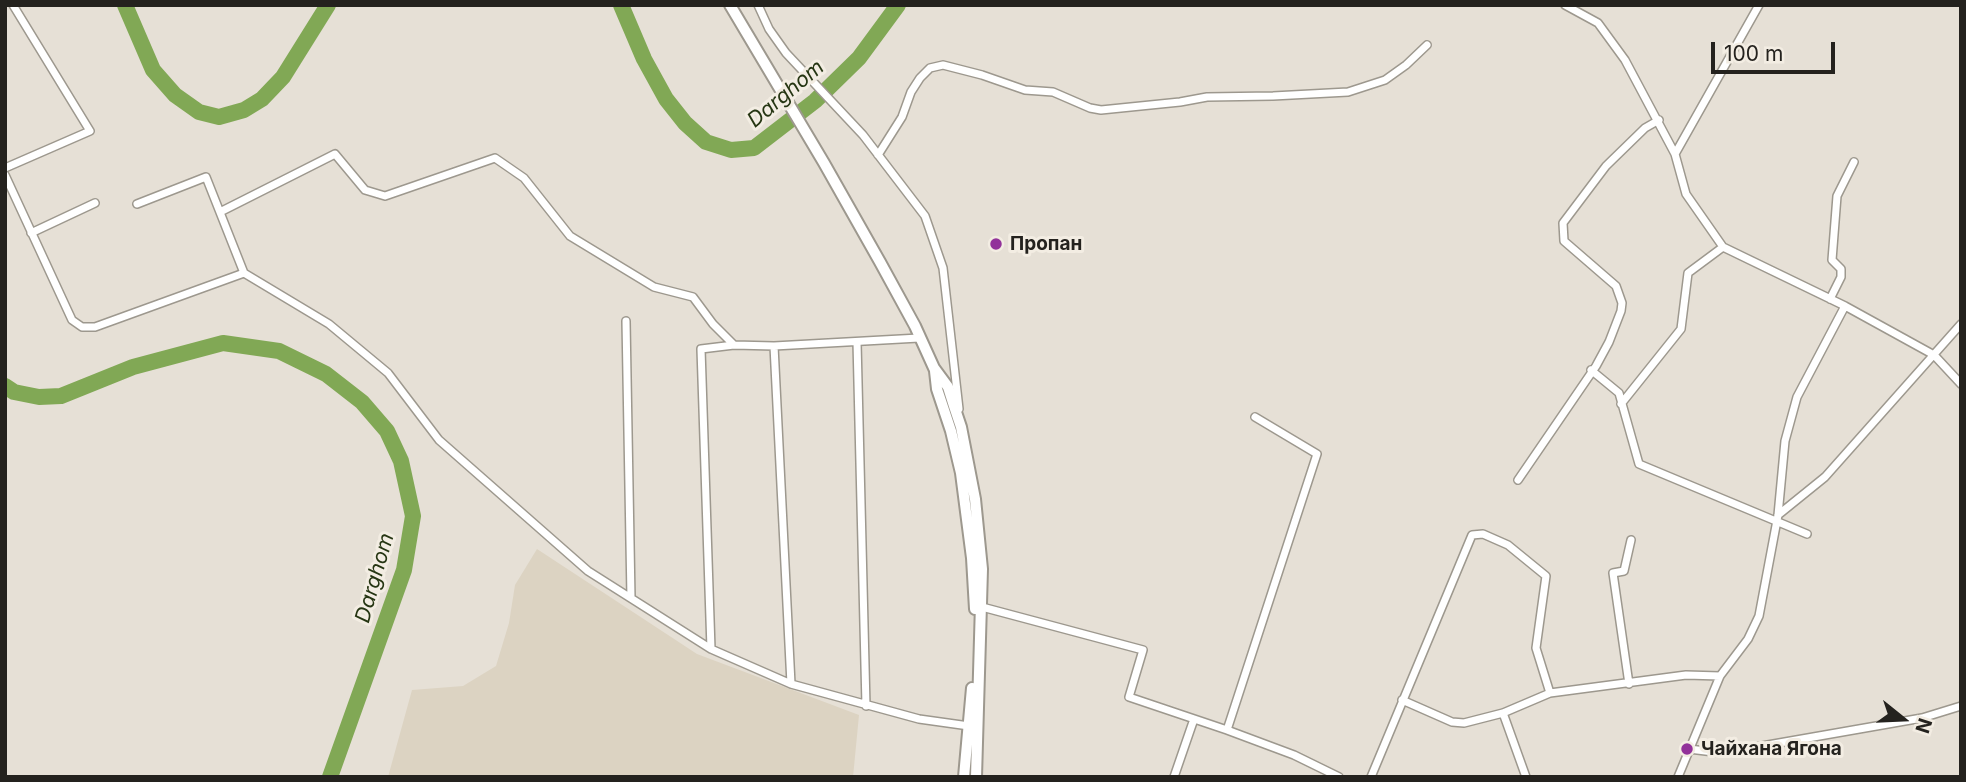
<!DOCTYPE html>
<meta charset="utf-8">
<style>
body{margin:0}
#map{position:relative;width:1966px;height:782px;overflow:hidden;background:#e6e0d6;font-family:Inter,sans-serif}
canvas{display:block}
.frame{position:absolute;inset:0;border:7px solid #24221e;pointer-events:none}
.north{position:absolute;left:1868px;top:684px;width:70px;height:70px;-webkit-text-stroke:5px #f3ede3;paint-order:stroke;rotate:108deg;font-size:19px;font-weight:700;line-height:28px;text-align:center;color:#24221e}
.north::after{content:'';display:block;margin:auto;width:24px;height:32px;background:#24221e;clip-path:polygon(50% 0,100% 100%,50% 72%,0 100%)}
.scale{position:absolute;left:1711px;top:42px;width:124px;height:32px;box-sizing:border-box;border:4px solid #24221e;border-top:0;padding-left:9px;font-size:21px;line-height:24px;white-space:nowrap;color:#24221e;-webkit-text-stroke:5px #f3ede3;paint-order:stroke}
</style>
<div id="map">
<canvas width="1966" height="782"></canvas>
<div class="frame"></div>
<div class="north">N</div>
<div class="scale">100 m</div>
</div>
<script>
const ctx = document.querySelector('canvas').getContext('2d');
ctx.lineJoin = 'round';
function fill(path, color) {
  ctx.fillStyle = color;
  ctx.fill(path, 'evenodd');
}
function shape(rows) {
  const path = new Path2D();
  for (const r of rows) {
    path.moveTo(r[0], r[1]);
    for (let i = 2; i < r.length; i += 2) path.lineTo(r[i], r[i + 1]);
  }
  return path;
}
function trace(path, color, width, dash) {
  ctx.strokeStyle = color;
  ctx.lineWidth = width;
  ctx.lineCap = dash ? 'butt' : 'round';
  ctx.setLineDash(dash || []);
  ctx.stroke(path);
}
function write(font, color, halo, rows, align = 'center') {
  ctx.font = font + ' Inter,sans-serif';
  ctx.lineWidth = 6;
  ctx.setLineDash([]);
  ctx.textBaseline = 'middle';
  ctx.strokeStyle = halo;
  ctx.fillStyle = color;
  for (const [text, x, y, turn = 0] of rows) {
    ctx.save();
    ctx.translate(x, y);
    ctx.rotate((+turn || 0) * Math.PI / 180);
    ctx.textAlign = isNaN(turn) ? turn : align;
    if (halo) ctx.strokeText(text, 0, 0);
    ctx.fillText(text, 0, 0);
    ctx.restore();
  }
}
const built = shape([
 [537,549,697,654,859,715,853,777,388,777,412,690,463,686,496,666,509,623,515,585]
]);
const river = shape([
 [125,5,153,70,175,95,199,112,219,117,244,110,262,99,283,77,328,5],
 [621,5,644,59,666,99,685,123,706,142,731,150,754,148,815,101,859,58,898,5],
 [5,386,14,392,39,397,61,396,133,367,223,343,279,351,326,374,362,402,387,431,401,461,413,516,404,570,330,777]
]);
const minor = shape([
 [758,5,769,29,786,53,863,135,925,216,943,268,959,409],
 [1565,5,1598,23,1625,60,1675,154,1686,194,1723,247,1845,306,1934,355,1961,384],
 [1675,154,1759,5],
 [878,155,902,117,911,92,920,78,930,68,943,65,982,75,1025,90,1053,92,1090,108,1101,110,1180,102,1207,97,1273,96,1348,92,1385,80,1406,65,1427,45],
 [5,168,90,131,13,5],
 [5,175,72,320,82,327,95,327,244,273,329,324,388,373,439,440,588,571,711,649,791,684,919,719,969,726],
 [137,204,206,177,244,273],
 [220,212,335,154,365,190,385,196,495,158,524,178,570,236,654,287,693,297,713,324,734,345,774,346,919,338],
 [31,233,95,203],
 [1830,299,1841,277,1841,269,1832,260,1837,196,1854,162],
 [626,321,631,598],
 [857,342,866,706],
 [774,346,791,684],
 [1591,370,1619,393,1639,464,1807,534],
 [1621,404,1681,329,1688,273,1723,247],
 [1518,480,1596,366,1609,342,1621,311,1622,303,1616,286,1564,241,1563,223,1606,166,1645,128,1659,120],
 [1778,515,1825,477,1961,324],
 [982,607,1143,650,1129,697,1227,730,1294,755,1339,777],
 [711,649,701,349,734,345],
 [1629,684,1613,573,1624,571,1631,540],
 [1402,700,1452,722,1464,723,1503,713,1550,693,1686,675,1720,676],
 [1503,713,1526,777],
 [1227,730,1317,454,1255,417],
 [1689,749,1722,753,1922,718,1961,706],
 [1174,777,1194,719],
 [1371,777,1472,535,1483,534,1508,545,1546,576,1536,648,1550,693],
 [1678,777,1720,676,1748,639,1759,616,1778,515,1785,441,1797,397,1845,306]
]);
const primary = shape([
 [730,5,824,163,880,262,915,326,934,368,948,387,954,406,961,427,975,499,982,569,976,777],
 [935,371,937,389,951,431,961,473,972,558,975,609],
 [964,777,972,688]
]);
const markers = [
 [996,244,7,"#92329a"],
 [1687,749,7,"#92329a"]
];
const poiNames = [
 ["Пропан",1010,244],
 ["Чайхана Ягона",1701,749]
];
const waterNames = [
 ["Darghоm",786,94,-40],
 ["Darghоm",375,578,-74]
];
fill(built, '#dcd3c2');
trace(river, '#81a855', 16);
trace(minor, '#9d988e', 10);
trace(primary, '#9d988e', 14);
trace(minor, '#fff', 7);
trace(primary, '#fff', 10);
for (const [x, y, r, color] of markers) {
  const dot = new Path2D();
  dot.arc(x, y, r, 0, 2 * Math.PI);
  ctx.fillStyle = color;
  ctx.fill(dot);
  trace(dot, '#f3ede3', 2.5);
}
write('bold 19px', '#24221e', '#f3ede3', poiNames, 'left');
write('italic 21px', '#263613', '#f3ede3', waterNames);
</script>
